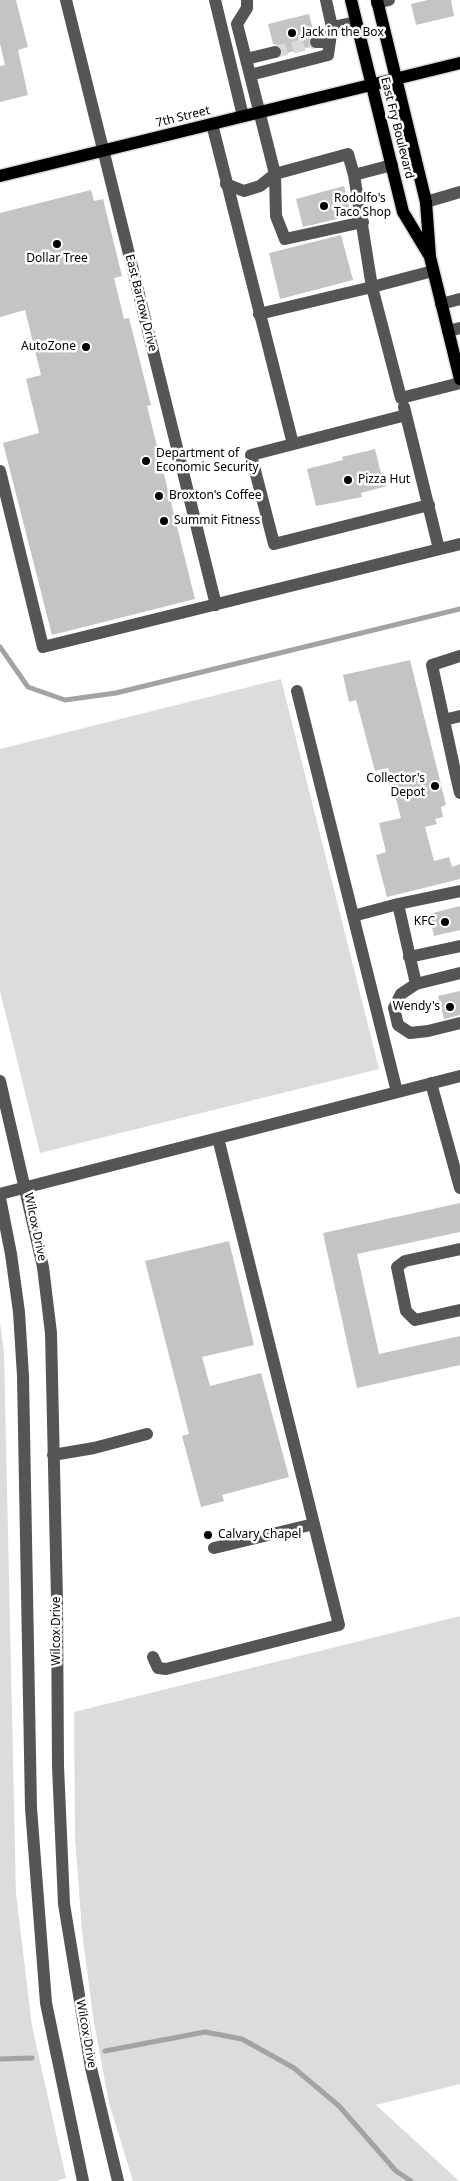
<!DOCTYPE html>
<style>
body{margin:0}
canvas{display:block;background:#fff}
</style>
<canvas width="460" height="2181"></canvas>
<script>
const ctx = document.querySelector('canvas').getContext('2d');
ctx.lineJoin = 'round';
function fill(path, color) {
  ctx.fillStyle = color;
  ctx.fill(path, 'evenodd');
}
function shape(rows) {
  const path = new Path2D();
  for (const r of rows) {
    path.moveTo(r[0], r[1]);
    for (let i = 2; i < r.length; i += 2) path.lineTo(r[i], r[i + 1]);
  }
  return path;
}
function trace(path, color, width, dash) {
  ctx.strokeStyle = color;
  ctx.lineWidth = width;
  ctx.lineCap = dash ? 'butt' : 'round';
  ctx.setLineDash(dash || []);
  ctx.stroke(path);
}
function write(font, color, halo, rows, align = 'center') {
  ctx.font = font + ' "Noto Sans",sans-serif';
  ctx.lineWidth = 5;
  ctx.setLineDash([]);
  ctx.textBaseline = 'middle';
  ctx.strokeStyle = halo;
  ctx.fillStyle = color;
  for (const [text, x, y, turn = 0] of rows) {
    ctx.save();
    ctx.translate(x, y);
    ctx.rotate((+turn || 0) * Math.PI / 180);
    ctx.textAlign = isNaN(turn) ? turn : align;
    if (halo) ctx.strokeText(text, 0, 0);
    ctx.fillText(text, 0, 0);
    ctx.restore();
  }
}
const green = shape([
 [281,679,379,1069,40,1153,0,991,0,749],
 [0,1322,4,1353,16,1894,32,2026,66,2178,56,2181,0,2181],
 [460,1616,460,2084,376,2105,459,2181,133,2181,109,2103,94,2023,82,1932,75,1836,74,1712]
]);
const stream = shape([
 [0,647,28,687,65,700,116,693,460,609],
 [105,2051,205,2032,242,2039,294,2068,339,2106,396,2171,411,2181],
 [0,2059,32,2058]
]);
const building = shape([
 [0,0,16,0,28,47,18,50,28,95,0,102,0,66,5,65,0,44],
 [428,0,451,0,454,16,416,25,411,4],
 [309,14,314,34,309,38,310,47,283,54,280,46,273,44,268,24],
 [344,186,351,213,336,217,337,219,303,227,296,199],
 [91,190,94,201,103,199,122,276,114,278,124,319,129,318,151,405,147,406,195,599,52,635,3,443,39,433,26,379,41,375,25,310,0,317,0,213],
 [341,235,353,280,280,299,269,253],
 [375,449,381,473,384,473,387,486,361,493,362,497,316,506,307,469,343,460,342,457],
 [410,660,446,805,441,807,443,817,435,819,437,824,425,827,434,861,449,857,452,867,460,864,460,879,387,897,376,855,386,852,379,823,401,818,388,768,375,771,356,700,349,702,343,675],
 [460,906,460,930,434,936,429,914],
 [460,991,460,1015,444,1019,438,996],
 [460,1203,460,1232,357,1254,379,1354,460,1336,460,1365,357,1388,323,1233],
 [229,1241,254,1345,202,1357,210,1386,261,1373,289,1477,222,1495,224,1501,201,1507,182,1436,189,1434,145,1261]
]);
const minorTunnel = shape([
 [275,52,316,42]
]);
const minor = shape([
 [66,0,216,605],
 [215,0,243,116],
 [247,0,247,8,237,24,250,75,328,55,332,27,356,22],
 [326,0,332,27],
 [377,3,389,0],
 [316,42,330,42],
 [246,59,275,52],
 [250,75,275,174,348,154,354,175,392,165],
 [212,124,293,444],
 [275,174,276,216,285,239,363,222],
 [354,175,372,287,433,271],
 [226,184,244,191,260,186,275,174],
 [426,202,460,192],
 [441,304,460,299],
 [259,314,372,287,401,398,460,383],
 [448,331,460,328],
 [404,407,439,549],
 [406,415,251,455,274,544,429,505],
 [0,471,43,647,460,544],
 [460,656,432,665,456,776,460,775],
 [297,691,397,1092],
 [444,720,460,716],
 [456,776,460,793],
 [353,916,398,904],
 [409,957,460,946],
 [460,973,416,984,401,994,394,1008,398,1025,410,1033,428,1031,460,1023],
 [416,984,398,904,460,891],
 [0,1081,43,1267,51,1333,57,1600,58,1766,64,1904,91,2068,118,2181],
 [431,1083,460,1188],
 [0,1194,460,1076],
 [0,1198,11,1254,19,1312,23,1376,31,1808,46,2003,83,2181],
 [460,1249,405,1261,397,1267,406,1311,415,1320,460,1310],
 [53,1455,94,1448,147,1434],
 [214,1548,314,1524],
 [153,1657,158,1668,166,1669,339,1625,218,1138]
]);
const major = shape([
 [351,0,403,212,429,255],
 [377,0,426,202,430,257,460,379],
 [0,176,460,63]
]);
const markers = [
 [292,33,5,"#000"],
 [324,206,5,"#000"],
 [57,244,5,"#000"],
 [86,347,5,"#000"],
 [146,461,5,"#000"],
 [348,480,5,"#000"],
 [159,496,5,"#000"],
 [164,521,5,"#000"],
 [435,786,5,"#000"],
 [445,922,5,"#000"],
 [450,1007,5,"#000"],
 [208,1535,5,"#000"]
];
const poiNames = [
 ["Jack in the Box",302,33],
 ["Rodolfo's",334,199],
 ["Taco Shop",334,213],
 ["Dollar Tree",57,259,"center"],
 ["AutoZone",76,347,"right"],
 ["Department of",156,454],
 ["Economic Security",156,468],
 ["Pizza Hut",358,480],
 ["Broxton's Coffee",169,496],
 ["Summit Fitness",174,521],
 ["Collector's",425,779,"right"],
 ["Depot",425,793,"right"],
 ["KFC",435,922,"right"],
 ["Wendy's",440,1007,"right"],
 ["Calvary Chapel",218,1535]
];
const streetNames = [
 ["7th Street",183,117,-14],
 ["East Fry Boulevard",397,128,76],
 ["East Bartow Drive",141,303,76],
 ["Wilcox Drive",35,1227,78],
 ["Wilcox Drive",57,1631,-90],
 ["Wilcox Drive",86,2034,80]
];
fill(green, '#dcdcdc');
trace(stream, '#a3a3a3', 5);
fill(building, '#c4c4c4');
trace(minorTunnel, '#d9d9d9', 12, [12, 6]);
trace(major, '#dbdbdb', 15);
trace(minor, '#555', 12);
trace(major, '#000', 12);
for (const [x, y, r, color] of markers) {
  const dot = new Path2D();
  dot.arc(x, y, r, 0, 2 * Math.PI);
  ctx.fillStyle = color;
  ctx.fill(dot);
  trace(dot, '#fff', 2);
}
write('12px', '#000', '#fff', poiNames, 'left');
write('12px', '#000', '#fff', streetNames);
</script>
